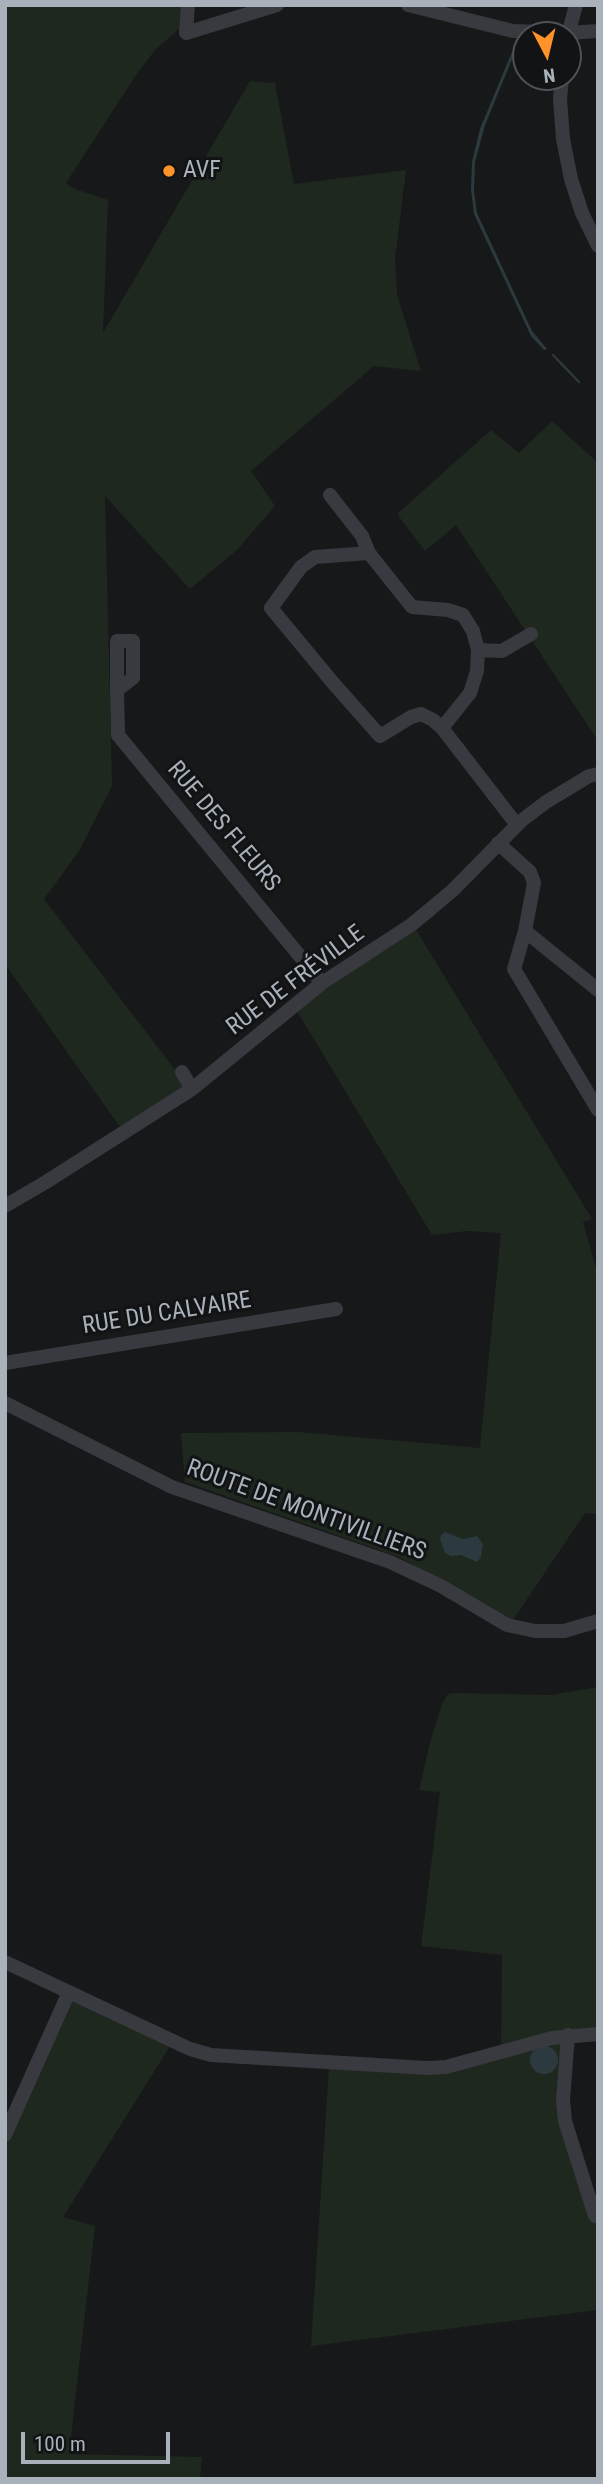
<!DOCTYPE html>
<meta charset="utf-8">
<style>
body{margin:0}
#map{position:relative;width:603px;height:2484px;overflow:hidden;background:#17181a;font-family:"Roboto Condensed",sans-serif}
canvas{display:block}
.frame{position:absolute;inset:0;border:7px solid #a9b1ba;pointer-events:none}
.north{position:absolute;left:512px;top:21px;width:70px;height:70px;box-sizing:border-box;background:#121315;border:2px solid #4e5257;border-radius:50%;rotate:173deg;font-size:19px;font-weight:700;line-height:28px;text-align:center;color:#a9b1ba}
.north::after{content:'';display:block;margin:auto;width:24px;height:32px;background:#ff932a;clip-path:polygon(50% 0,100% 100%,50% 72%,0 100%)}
.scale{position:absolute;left:21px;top:2432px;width:149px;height:32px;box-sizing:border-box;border:4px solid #a9b1ba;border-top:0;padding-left:9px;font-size:21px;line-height:24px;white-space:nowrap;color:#a9b1ba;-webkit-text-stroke:5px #121315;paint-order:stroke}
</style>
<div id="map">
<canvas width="603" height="2484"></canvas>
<div class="frame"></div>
<div class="north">N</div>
<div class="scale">100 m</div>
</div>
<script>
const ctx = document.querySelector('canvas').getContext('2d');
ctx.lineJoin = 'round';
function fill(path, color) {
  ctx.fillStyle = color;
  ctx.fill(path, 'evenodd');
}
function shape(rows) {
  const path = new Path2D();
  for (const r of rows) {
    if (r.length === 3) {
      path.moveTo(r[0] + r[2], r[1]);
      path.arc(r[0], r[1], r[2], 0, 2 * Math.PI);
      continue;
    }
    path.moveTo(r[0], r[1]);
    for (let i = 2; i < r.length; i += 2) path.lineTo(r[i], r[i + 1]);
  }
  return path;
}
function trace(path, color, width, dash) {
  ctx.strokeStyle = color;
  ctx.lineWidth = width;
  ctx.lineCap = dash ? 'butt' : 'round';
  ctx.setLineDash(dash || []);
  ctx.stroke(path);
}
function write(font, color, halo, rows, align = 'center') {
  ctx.font = font + ' "Roboto Condensed",sans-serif';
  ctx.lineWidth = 6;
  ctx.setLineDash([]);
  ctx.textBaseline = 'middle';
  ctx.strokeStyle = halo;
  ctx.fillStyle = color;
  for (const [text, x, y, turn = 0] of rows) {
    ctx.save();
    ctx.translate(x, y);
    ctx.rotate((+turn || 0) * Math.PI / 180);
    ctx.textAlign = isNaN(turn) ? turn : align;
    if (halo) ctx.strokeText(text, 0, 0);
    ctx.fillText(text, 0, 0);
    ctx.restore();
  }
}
const green = shape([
 [5,5,184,5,180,28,155,50,136,75,66,183,75,189,108,200,103,333,250,81,275,83,294,184,406,170,395,258,397,295,421,371,374,366,251,471,275,506,237,550,190,589,105,496,112,786,79,851,44,899,189,1088,122,1130,5,964],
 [552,421,598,463,598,741,456,525,425,551,397,514,491,430,519,453],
 [415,928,592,1219,583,1222,598,1275,598,1514,585,1513,513,1620,498,1616,399,1557,185,1482,181,1433,298,1432,480,1448,501,1233,467,1231,432,1235,297,1011,332,984],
 [598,1687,598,2036,571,2040,566,2104,598,2223,598,2310,311,2346,329,2066,433,2066,501,2048,502,1955,421,1946,440,1792,419,1790,430,1743,442,1704,448,1694,455,1693,551,1695],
 [74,1990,174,2040,63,2217,95,2226,69,2454,202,2457,200,2479,5,2479,5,2148]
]);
const water = shape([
 [519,35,522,35,485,125,475,162,474,191,477,213,532,331,547,349,544,350,531,336,474,214,471,189,472,162,480,129],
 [445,1532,463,1539,477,1536,483,1544,481,1557,477,1562,461,1555,451,1556,445,1553,440,1539,441,1535],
 [544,2060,14]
]);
const stream = shape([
 [553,355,579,382]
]);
const minor = shape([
 [188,5,186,33,277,5],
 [408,5,513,31,568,33,598,31],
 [568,35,576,5],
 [562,77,560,99,563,139,571,179,582,213,598,246],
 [330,495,362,536,369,553],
 [478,650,502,651,531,634],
 [117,690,133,678,133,641,117,641,117,690,118,735,322,983],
 [442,728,470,693,477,671,478,650,473,631,463,615,448,610,412,607,369,553,315,557,301,567,271,608,334,684,380,736,411,717,421,714,433,720,442,728,517,825],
 [498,843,530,872,534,883,525,931,598,990],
 [525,931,514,969,598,1110],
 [182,1072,192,1089],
 [5,1206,46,1182,192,1089,322,983,411,925,428,911,453,890,521,821,546,802,589,776,598,774],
 [5,1363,336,1309],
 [5,1403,172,1487,390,1562,441,1586,507,1625,535,1631,564,1631,598,1621],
 [5,1962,190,2049,211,2055,427,2068,446,2067,552,2038,598,2034],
 [568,2035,563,2100,565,2121,595,2216],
 [5,2135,69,1992]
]);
const markers = [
 [169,171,7,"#ff932a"]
];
const poiNames = [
 ["AVF",183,171]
];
const streetNames = [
 ["RUE DES FLEURS",223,827,50],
 ["RUE DE FRÉVILLE",296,981,-37],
 ["RUE DU CALVAIRE",167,1314,-9],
 ["ROUTE DE MONTIVILLIERS",306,1511,20]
];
fill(green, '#1f281f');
fill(water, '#2c3a3f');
trace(stream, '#2c3a3f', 2.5);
trace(minor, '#383a3f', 14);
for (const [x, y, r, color] of markers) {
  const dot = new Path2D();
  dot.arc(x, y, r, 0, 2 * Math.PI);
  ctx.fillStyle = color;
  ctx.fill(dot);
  trace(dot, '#121315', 2.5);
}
write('24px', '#a9b1ba', '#121315', poiNames, 'left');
write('24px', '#a9b1ba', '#121315', streetNames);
</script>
